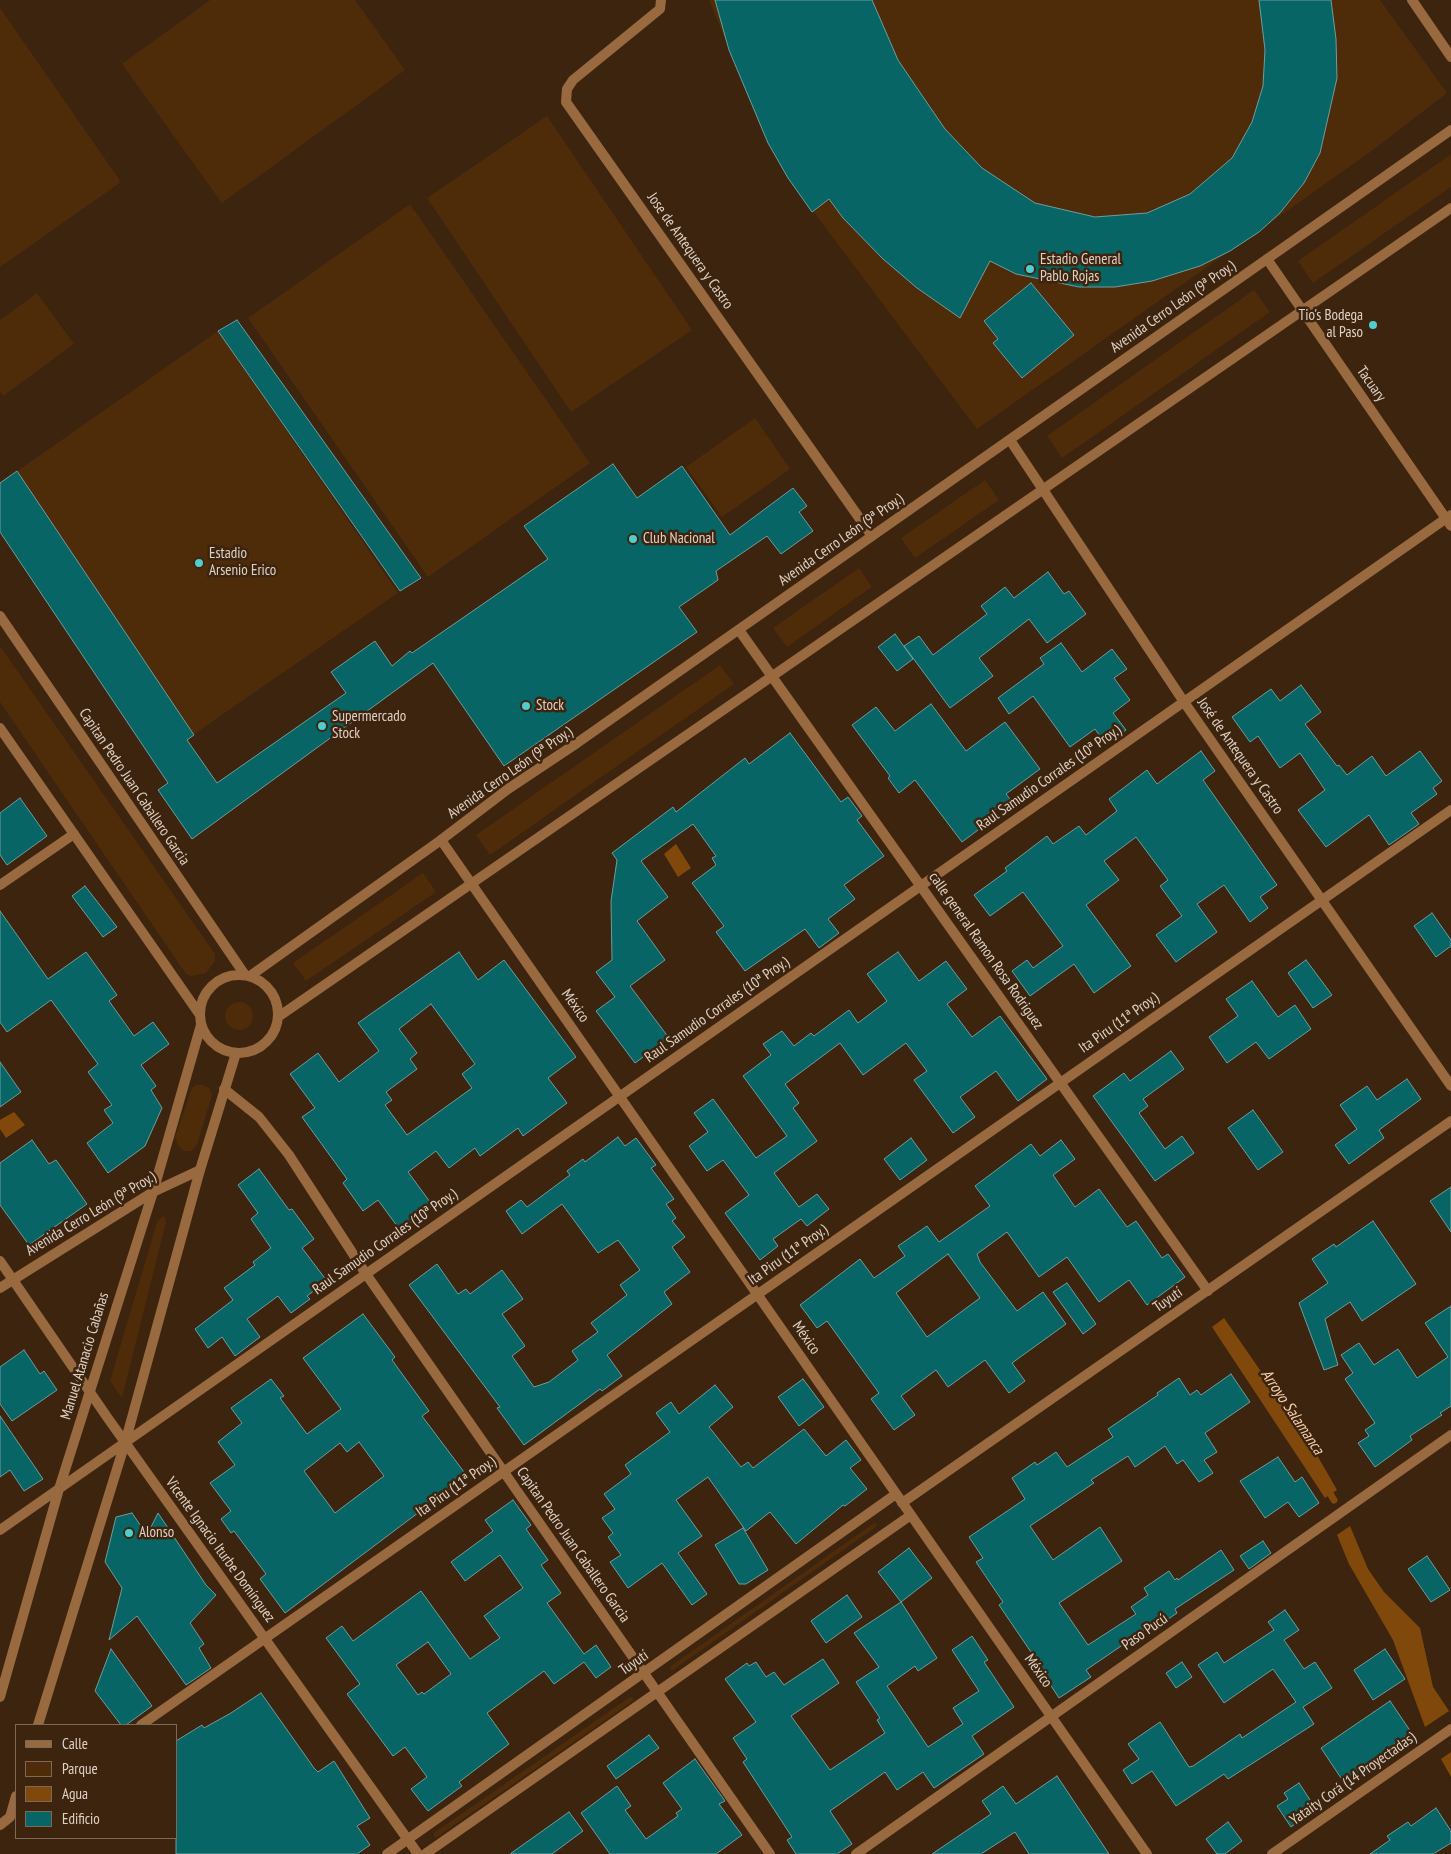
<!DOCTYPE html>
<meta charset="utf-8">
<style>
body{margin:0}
#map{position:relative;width:1451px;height:1854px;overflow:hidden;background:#3c240e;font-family:"PT Sans Narrow",sans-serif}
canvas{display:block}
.legend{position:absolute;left:15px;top:1724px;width:162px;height:115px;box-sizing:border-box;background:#3c240e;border:1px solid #7e6957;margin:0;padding:6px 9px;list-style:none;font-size:15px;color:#e0d0c4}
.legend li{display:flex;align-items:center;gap:10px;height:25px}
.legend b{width:25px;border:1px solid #7e6957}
</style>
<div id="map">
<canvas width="1451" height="1854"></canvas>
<ul class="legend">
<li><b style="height:6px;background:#99693f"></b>Calle</li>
<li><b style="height:14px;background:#4e2c0a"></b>Parque</li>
<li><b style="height:14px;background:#80490b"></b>Agua</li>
<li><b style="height:14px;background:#076565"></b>Edificio</li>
</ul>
</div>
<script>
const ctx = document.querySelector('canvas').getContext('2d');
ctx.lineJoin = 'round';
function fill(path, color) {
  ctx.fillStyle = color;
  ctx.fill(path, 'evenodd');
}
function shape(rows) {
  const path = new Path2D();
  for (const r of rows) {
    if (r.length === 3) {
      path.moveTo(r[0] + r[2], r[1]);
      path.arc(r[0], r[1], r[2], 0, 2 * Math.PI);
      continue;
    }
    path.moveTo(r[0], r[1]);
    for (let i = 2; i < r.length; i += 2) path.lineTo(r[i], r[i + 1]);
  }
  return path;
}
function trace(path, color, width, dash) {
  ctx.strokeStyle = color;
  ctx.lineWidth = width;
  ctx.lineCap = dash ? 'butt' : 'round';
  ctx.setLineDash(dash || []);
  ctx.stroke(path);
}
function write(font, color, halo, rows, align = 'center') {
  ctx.font = font + ' "PT Sans Narrow",sans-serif';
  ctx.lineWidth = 5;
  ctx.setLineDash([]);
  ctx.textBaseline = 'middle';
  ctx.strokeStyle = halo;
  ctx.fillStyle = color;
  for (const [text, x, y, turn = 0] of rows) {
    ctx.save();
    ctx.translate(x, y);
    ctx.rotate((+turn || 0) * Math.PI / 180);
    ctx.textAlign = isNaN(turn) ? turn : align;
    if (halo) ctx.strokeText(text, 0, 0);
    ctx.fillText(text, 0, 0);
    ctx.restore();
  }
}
const green = shape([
 [210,0,355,0,405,70,222,203,122,64],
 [709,0,1380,0,1447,93,1369,153,977,429,788,178,768,143],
 [0,8,121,182,0,267],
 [547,116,692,330,571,412,427,198],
 [1451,154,1451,187,1313,283,1298,261],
 [410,204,590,463,428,577,248,318],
 [1254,290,1270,312,1062,458,1047,436],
 [37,293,74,344,3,396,0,391,0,320],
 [218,331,398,593,154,762,0,532,0,483],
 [755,418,790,469,722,517,686,467],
 [985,480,999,500,915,558,901,538],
 [859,568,872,587,787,647,773,628],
 [0,646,215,954,215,961,206,973,191,976,186,974,0,702],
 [720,665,734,684,490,855,476,835],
 [423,873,436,892,306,981,293,963],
 [239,1016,14],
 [196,1085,203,1085,210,1089,212,1095,197,1145,191,1151,184,1151,178,1146,175,1137,192,1088],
 [162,1217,165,1217,166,1222,122,1398,110,1381,157,1222],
 [874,1523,877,1524,876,1527,673,1670,670,1669,671,1666],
 [630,1697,633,1698,633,1701,437,1837,434,1837,434,1833]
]);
const water = shape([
 [676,844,691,868,678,877,664,854],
 [14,1112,25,1125,6,1138,0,1129,0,1120],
 [1224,1318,1309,1441,1337,1490,1325,1498,1212,1327],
 [1350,1526,1368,1569,1384,1592,1420,1628,1433,1687,1449,1711,1425,1727,1393,1640,1349,1564,1337,1535],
 [1451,1752,1451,1777,1441,1759]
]);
const stream = shape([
 [1326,1487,1334,1500]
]);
const building = shape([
 [715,0,872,0,898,60,919,91,945,129,982,168,1035,203,1095,217,1147,213,1190,194,1232,158,1252,122,1263,86,1265,50,1259,0,1331,0,1336,39,1337,78,1320,153,1304,183,1279,214,1259,232,1230,251,1200,266,1152,281,1115,287,1079,287,1016,274,990,261,960,318,917,288,883,259,843,218,829,199,812,212,788,178,768,143,729,50,715,0],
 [1031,283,1074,335,1022,378,993,343,998,339,984,321,1031,283],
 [237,320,421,578,400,591,218,331,237,320],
 [613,464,637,498,682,466,730,535,793,488,807,506,799,512,813,531,781,554,767,536,716,571,718,580,679,607,697,632,504,766,433,663,192,839,158,790,168,783,0,532,0,483,17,471,194,735,187,740,217,783,346,693,331,672,375,641,392,666,410,651,412,653,548,559,524,526,613,464],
 [1048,572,1064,594,1069,591,1086,614,1047,643,1029,619,979,658,993,676,950,708,904,646,919,636,933,655,987,614,981,606,1005,587,1014,598,1048,572],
 [895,634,913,659,897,671,878,647,895,634],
 [1061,643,1082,672,1112,649,1127,669,1114,678,1130,700,1113,713,1126,730,1106,745,1095,729,1070,747,1033,696,1009,714,998,698,1044,664,1040,658,1061,643],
 [1301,685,1321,712,1305,724,1337,766,1339,765,1347,775,1372,756,1386,776,1420,751,1442,781,1433,788,1437,794,1411,813,1419,824,1389,845,1369,815,1326,847,1298,810,1325,790,1300,753,1280,768,1258,736,1250,742,1232,717,1271,689,1280,701,1301,685],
 [931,704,966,751,1005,722,1040,769,1006,794,1010,799,982,819,986,824,962,842,915,780,899,793,888,778,890,776,852,725,876,707,895,731,931,704],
 [790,733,841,802,848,797,862,816,857,820,884,856,844,885,855,899,828,919,839,933,819,948,805,929,745,971,716,932,724,926,692,883,716,865,712,858,716,856,693,824,641,861,668,897,637,921,665,960,630,986,669,1038,635,1063,596,1011,615,997,596,972,612,960,611,901,617,860,612,853,673,807,676,812,745,758,749,764,790,733],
 [1201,751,1215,771,1203,780,1277,885,1260,897,1268,908,1250,922,1224,885,1197,904,1217,932,1176,962,1156,935,1182,916,1160,886,1168,880,1136,837,1104,861,1119,880,1086,905,1131,966,1094,993,1074,964,1030,996,1012,971,1027,960,1033,968,1063,946,1023,892,990,916,974,895,1007,871,1005,868,1047,836,1053,844,1079,826,1086,835,1117,811,1109,799,1147,770,1157,784,1201,751],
 [20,798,47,836,7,865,0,855,0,813,20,798],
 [85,886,117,927,103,937,72,896,85,886],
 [0,911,48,979,86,952,117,995,109,1001,134,1036,153,1022,169,1044,141,1065,156,1086,151,1090,162,1108,145,1146,108,1173,87,1143,113,1123,104,1110,112,1105,88,1072,98,1064,51,1000,7,1032,0,1022,0,911],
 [1432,913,1451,940,1451,946,1436,957,1414,926,1432,913],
 [459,952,478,980,504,960,576,1057,548,1078,567,1103,523,1136,518,1128,480,1156,475,1148,449,1168,436,1151,408,1172,433,1206,400,1230,378,1200,363,1211,343,1183,347,1179,302,1117,315,1108,290,1074,318,1053,339,1082,379,1051,358,1023,459,952],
 [431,1004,475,1064,462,1074,472,1088,407,1135,385,1105,392,1100,386,1092,417,1069,410,1059,417,1053,399,1029,431,1004],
 [898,952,919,981,946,961,967,989,947,1004,972,1037,1000,1016,1047,1079,1018,1101,996,1071,960,1097,975,1117,953,1133,914,1080,927,1071,906,1043,863,1075,840,1043,785,1084,799,1103,793,1108,817,1141,774,1173,799,1207,817,1194,829,1209,807,1226,801,1219,773,1239,778,1246,760,1260,725,1213,749,1195,723,1160,707,1171,689,1146,708,1132,694,1113,713,1099,756,1158,787,1136,743,1076,771,1055,763,1044,782,1031,794,1046,811,1033,814,1036,849,1010,858,1023,887,1001,867,974,898,952],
 [1306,960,1332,995,1313,1008,1288,973,1306,960],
 [1252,981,1278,1017,1295,1005,1311,1029,1269,1059,1256,1042,1227,1063,1209,1037,1238,1016,1226,999,1252,981],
 [1171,1051,1184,1069,1143,1099,1148,1106,1139,1113,1165,1149,1182,1136,1194,1153,1155,1181,1093,1096,1124,1073,1130,1081,1171,1051],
 [0,1062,21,1092,0,1107,0,1062],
 [1407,1079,1421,1099,1379,1130,1384,1138,1349,1164,1335,1145,1357,1129,1340,1105,1367,1086,1377,1100,1407,1079],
 [1253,1110,1283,1152,1258,1170,1228,1128,1253,1110],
 [618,1137,625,1146,636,1138,656,1165,651,1168,674,1199,666,1204,676,1218,672,1221,685,1237,672,1247,690,1272,664,1292,672,1304,607,1355,622,1376,602,1391,600,1389,524,1445,497,1408,500,1407,409,1285,437,1264,458,1294,466,1289,470,1294,502,1270,523,1299,502,1314,525,1346,512,1356,534,1387,549,1382,578,1360,572,1351,598,1332,591,1323,627,1295,620,1285,640,1270,618,1240,598,1253,562,1204,522,1234,506,1211,521,1200,527,1207,570,1175,567,1171,583,1159,585,1162,618,1137],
 [911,1138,927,1160,900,1180,884,1159,911,1138],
 [32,1140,49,1164,56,1160,87,1204,29,1245,0,1205,0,1163,32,1140],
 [1061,1140,1075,1159,1053,1175,1075,1207,1099,1189,1127,1227,1136,1221,1162,1258,1168,1254,1185,1277,1147,1305,1129,1280,1099,1302,1067,1257,1039,1277,1007,1232,977,1254,980,1262,1017,1311,1043,1292,1066,1324,1012,1363,1025,1381,1009,1393,985,1360,948,1387,936,1370,901,1396,915,1415,894,1430,871,1399,879,1393,827,1321,817,1328,800,1305,860,1259,874,1278,905,1256,898,1246,927,1226,939,1242,990,1206,975,1186,1031,1144,1040,1156,1061,1140],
 [948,1254,980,1298,927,1337,896,1293,948,1254],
 [259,1169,289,1210,292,1209,314,1239,302,1248,327,1281,307,1296,310,1299,291,1313,278,1296,247,1319,260,1337,235,1356,222,1337,208,1348,195,1329,233,1300,224,1288,255,1265,253,1262,271,1248,251,1219,258,1213,238,1185,259,1169],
 [1451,1187,1451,1232,1430,1201,1451,1187],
 [1373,1221,1416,1284,1362,1321,1350,1302,1325,1319,1338,1365,1324,1370,1299,1303,1328,1283,1312,1259,1334,1244,1336,1247,1373,1221],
 [1067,1283,1096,1324,1083,1334,1053,1292,1067,1283],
 [1451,1306,1451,1406,1440,1413,1442,1415,1410,1436,1412,1440,1375,1467,1358,1443,1369,1436,1365,1430,1375,1423,1345,1379,1353,1373,1341,1355,1359,1343,1374,1365,1398,1349,1417,1378,1448,1357,1425,1323,1451,1306],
 [363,1314,395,1357,392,1360,429,1411,422,1416,467,1476,285,1613,260,1579,266,1574,234,1531,231,1533,221,1519,231,1511,210,1483,235,1465,218,1442,242,1423,231,1408,271,1379,284,1396,280,1398,307,1434,341,1409,303,1358,363,1314],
 [359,1442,384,1476,335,1513,304,1471,340,1443,347,1452,359,1442],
 [24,1350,40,1374,44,1371,57,1390,12,1421,0,1404,0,1367,24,1350],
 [1231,1374,1250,1402,1205,1433,1217,1452,1204,1460,1213,1473,1199,1482,1183,1460,1177,1464,1165,1446,1135,1467,1128,1456,1091,1480,1094,1483,1030,1526,1053,1560,1100,1527,1122,1561,1059,1603,1088,1645,1136,1614,1131,1607,1148,1595,1144,1588,1169,1571,1175,1580,1177,1578,1178,1580,1221,1550,1234,1570,1175,1609,1177,1613,1148,1633,1146,1629,1086,1670,1091,1677,1059,1698,1048,1681,1050,1680,999,1605,1003,1602,976,1562,983,1558,969,1537,1025,1499,1012,1478,1035,1462,1037,1465,1056,1452,1067,1467,1113,1437,1108,1429,1158,1395,1157,1393,1179,1378,1190,1395,1197,1390,1201,1395,1231,1374],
 [803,1379,824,1407,799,1426,778,1397,803,1379],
 [715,1385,733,1407,709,1427,741,1467,748,1462,753,1468,804,1429,826,1456,846,1440,861,1460,850,1468,867,1489,845,1506,843,1505,796,1544,770,1512,746,1531,708,1477,676,1500,702,1536,678,1553,707,1594,692,1605,662,1563,628,1588,610,1562,621,1555,608,1537,613,1533,602,1518,615,1509,604,1494,631,1474,625,1465,670,1432,656,1413,671,1402,679,1414,715,1385],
 [0,1416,43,1479,24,1491,10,1470,0,1477,0,1416],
 [1278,1457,1295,1482,1302,1477,1319,1503,1299,1517,1288,1502,1265,1518,1240,1481,1278,1457],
 [513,1500,531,1525,526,1529,548,1560,541,1565,561,1593,547,1603,584,1654,596,1645,611,1667,596,1678,584,1662,554,1684,544,1671,487,1713,509,1744,459,1782,462,1786,428,1811,411,1789,427,1777,405,1747,393,1756,347,1694,360,1684,326,1638,342,1626,353,1641,421,1591,470,1659,500,1638,484,1616,523,1588,500,1555,465,1581,451,1562,493,1531,485,1520,513,1500],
 [428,1642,451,1674,424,1694,422,1692,418,1695,396,1665,428,1642],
 [132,1513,147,1535,158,1513,206,1585,216,1595,190,1623,204,1644,199,1648,211,1668,186,1685,137,1616,109,1640,122,1588,105,1562,116,1517,132,1513],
 [743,1528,768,1570,746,1584,739,1584,715,1545,743,1528],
 [1263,1541,1271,1553,1249,1569,1240,1556,1263,1541],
 [909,1548,932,1578,901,1602,878,1572,909,1548],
 [1427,1556,1450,1590,1431,1602,1408,1569,1427,1556],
 [847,1595,862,1617,826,1643,811,1621,847,1595],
 [901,1602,937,1658,918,1671,915,1666,887,1686,928,1747,963,1724,953,1708,979,1691,952,1650,972,1636,988,1660,984,1662,1014,1707,972,1736,984,1754,934,1788,923,1772,897,1790,885,1772,830,1811,852,1844,837,1854,796,1854,787,1840,792,1837,743,1762,747,1759,733,1738,756,1722,725,1679,747,1663,749,1666,756,1662,766,1677,774,1672,784,1685,823,1659,839,1683,791,1716,830,1770,885,1733,877,1720,880,1718,856,1682,879,1667,854,1633,901,1602],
 [1285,1610,1299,1630,1284,1640,1304,1669,1315,1662,1332,1688,1303,1707,1314,1724,1228,1779,1224,1774,1176,1806,1152,1771,1132,1784,1123,1770,1139,1759,1128,1744,1160,1722,1189,1767,1193,1766,1240,1734,1242,1738,1296,1702,1273,1669,1224,1703,1198,1665,1217,1652,1224,1663,1274,1630,1268,1622,1285,1610],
 [111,1649,152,1706,126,1725,121,1725,95,1691,111,1649],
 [1385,1649,1405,1679,1373,1700,1354,1670,1385,1649],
 [1182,1662,1192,1677,1176,1688,1166,1673,1182,1662],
 [261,1693,314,1768,318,1772,334,1761,370,1818,357,1826,370,1845,357,1854,176,1854,176,1741,202,1725,204,1728,231,1713,261,1693],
 [1390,1701,1411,1732,1382,1753,1386,1758,1347,1787,1321,1748,1390,1701],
 [649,1735,659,1748,616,1779,607,1766,649,1735],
 [695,1759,725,1801,719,1804,742,1835,716,1854,610,1854,581,1813,617,1786,631,1806,625,1810,646,1839,678,1816,676,1813,682,1809,663,1783,695,1759],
 [1057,1776,1109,1854,1029,1854,1015,1832,981,1854,932,1854,991,1814,982,1801,1003,1786,1016,1804,1057,1776],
 [1299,1783,1316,1809,1291,1827,1277,1806,1288,1799,1284,1793,1299,1783],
 [1436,1808,1451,1831,1451,1843,1433,1854,1370,1854,1390,1840,1387,1836,1408,1822,1411,1826,1436,1808],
 [569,1812,583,1831,552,1854,510,1854,569,1812],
 [1228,1822,1242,1841,1225,1854,1217,1854,1206,1839,1228,1822]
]);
const minor = shape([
 [661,0,660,9,573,80,567,89,566,102,872,536],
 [1412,0,1451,57],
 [1267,259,1451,526],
 [1010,440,1184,702,1451,1086],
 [739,630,1208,1291],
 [441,840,1147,1854],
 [0,885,74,834],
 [224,1089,259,1117,289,1155,366,1274,770,1854],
 [0,1261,107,1417,418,1854],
 [0,1288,153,1192,200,1170],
 [902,1503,1451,1121],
 [141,1725,1451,810],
 [387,1854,896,1494],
 [425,1854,911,1515],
 [856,1854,1451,1435],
 [1272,1854,1451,1729]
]);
const tertiary = shape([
 [0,616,245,975],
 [0,728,200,1015],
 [239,1014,39],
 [250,976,441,840,508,789,577,743,1451,130],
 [278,1017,1451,208],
 [0,1530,1451,515],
 [0,1697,59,1489,153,1192,201,1025],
 [38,1725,125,1443,200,1170,236,1053],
 [0,1825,10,1817,16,1796]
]);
const markers = [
 [1030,269,5,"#52cdcd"],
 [1373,325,5,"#52cdcd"],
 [633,539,5,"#52cdcd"],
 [199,563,5,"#52cdcd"],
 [526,706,5,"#52cdcd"],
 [322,726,5,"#52cdcd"],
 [129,1533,5,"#52cdcd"]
];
const streetNames = [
 ["Jose de Antequera y Castro",690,251,55],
 ["Avenida Cerro León (9ª Proy.)",1173,307,-35],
 ["Tacuary",1371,384,55],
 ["Avenida Cerro León (9ª Proy.)",841,540,-35],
 ["José de Antequera y Castro",1240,756,55],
 ["Avenida Cerro León (9ª Proy.)",510,773,-35],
 ["Raul Samudio Corrales (10ª Proy.)",1049,778,-35],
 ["Capitan Pedro Juan Caballero Garcia",134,787,56],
 ["calle general Ramon Rosa Rodriguez",986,951,55],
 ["México",575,1006,55],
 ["Raul Samudio Corrales (10ª Proy.)",717,1010,-35],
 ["Ita Piru (11ª Proy.)",1119,1023,-35],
 ["Avenida Cerro León (9ª Proy.)",91,1214,-31],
 ["Raul Samudio Corrales (10ª Proy.)",385,1242,-35],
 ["Ita Piru (11ª Proy.)",788,1255,-35],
 ["Tuyutí",1168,1300,-35],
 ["México",806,1338,55],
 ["Manuel Atanacio Cabañas",85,1356,-73],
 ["Ita Piru (11ª Proy.)",456,1487,-35],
 ["Capitan Pedro Juan Caballero Garcia",573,1545,55],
 ["Vicente Ignacio Iturbe Domínguez",220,1550,54],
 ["Paso Pucú",1145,1632,-35],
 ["Tuyutí",634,1663,-35],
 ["México",1038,1671,55],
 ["Yataity Corá (14 Proyectadas)",1353,1779,-35]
];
const poiNames = [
 ["Estadio General",1040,260],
 ["Pablo Rojas",1040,277],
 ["Tio's Bodega",1363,316,"right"],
 ["al Paso",1363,333,"right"],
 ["Club Nacional",643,539],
 ["Estadio",209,554],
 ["Arsenio Erico",209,571],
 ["Stock",536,706],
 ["Supermercado",332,717],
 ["Stock",332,734],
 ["Alonso",139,1533]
];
const waterNames = [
 ["Arroyo Salamanca",1292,1412,56]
];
fill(green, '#4e2c0a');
fill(water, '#80490b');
trace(stream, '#80490b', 7);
fill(building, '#076565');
trace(building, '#6f9d9d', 1);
trace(minor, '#99693f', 10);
trace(tertiary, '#99693f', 10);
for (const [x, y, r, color] of markers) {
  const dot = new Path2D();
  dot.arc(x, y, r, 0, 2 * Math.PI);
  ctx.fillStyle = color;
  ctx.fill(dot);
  trace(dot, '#3c240e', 2);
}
write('15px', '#e0d0c4', '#3c240e', streetNames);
write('15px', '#e0d0c4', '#3c240e', poiNames, 'left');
write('italic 16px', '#f7cfae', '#3c240e', waterNames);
</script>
